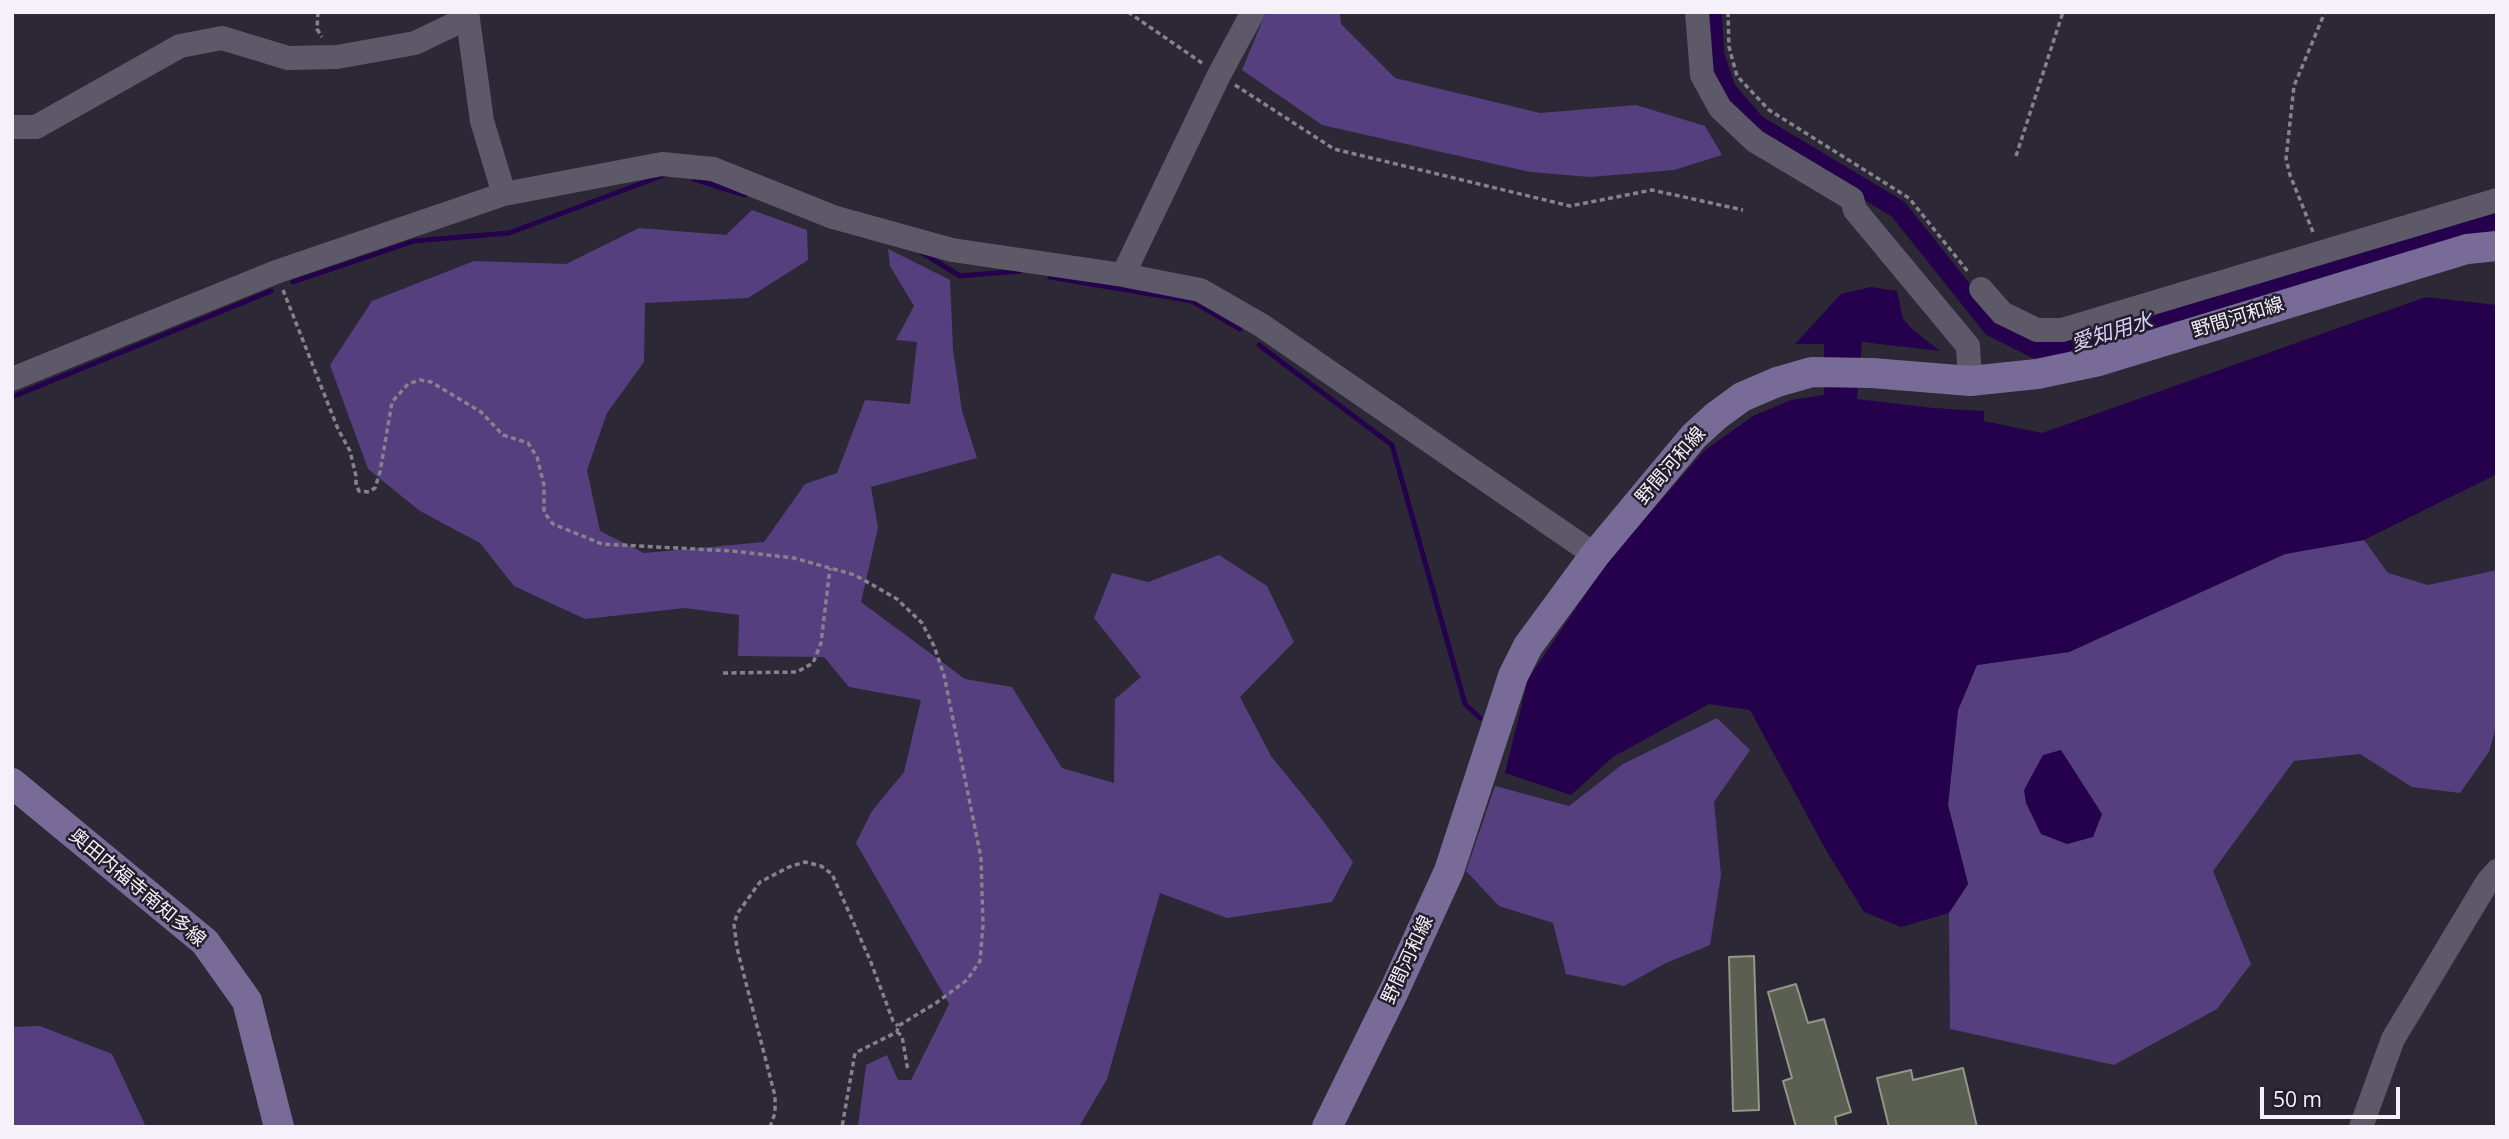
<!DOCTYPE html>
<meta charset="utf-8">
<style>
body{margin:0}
#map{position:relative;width:2509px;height:1139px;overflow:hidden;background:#2c2835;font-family:"Open Sans",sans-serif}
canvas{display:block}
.frame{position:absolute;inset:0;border:14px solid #f4f1fa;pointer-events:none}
.scale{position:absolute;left:2260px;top:1087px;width:140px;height:32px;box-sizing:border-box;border:4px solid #f4f1fa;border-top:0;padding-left:9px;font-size:21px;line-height:24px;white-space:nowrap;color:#f4f1fa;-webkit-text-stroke:5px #221e2b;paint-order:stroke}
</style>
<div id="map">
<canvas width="2509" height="1139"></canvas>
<div class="frame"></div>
<div class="scale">50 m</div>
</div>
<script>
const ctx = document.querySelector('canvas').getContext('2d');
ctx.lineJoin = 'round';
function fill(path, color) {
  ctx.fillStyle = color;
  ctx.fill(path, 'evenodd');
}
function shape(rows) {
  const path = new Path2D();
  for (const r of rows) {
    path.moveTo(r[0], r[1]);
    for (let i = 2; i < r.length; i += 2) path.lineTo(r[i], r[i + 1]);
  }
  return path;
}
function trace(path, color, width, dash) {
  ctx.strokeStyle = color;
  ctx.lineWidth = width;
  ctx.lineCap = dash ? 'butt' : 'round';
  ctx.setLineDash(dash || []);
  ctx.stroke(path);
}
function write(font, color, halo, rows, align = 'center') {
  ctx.font = font + ' "Open Sans","Noto Sans JP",sans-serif';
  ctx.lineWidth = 5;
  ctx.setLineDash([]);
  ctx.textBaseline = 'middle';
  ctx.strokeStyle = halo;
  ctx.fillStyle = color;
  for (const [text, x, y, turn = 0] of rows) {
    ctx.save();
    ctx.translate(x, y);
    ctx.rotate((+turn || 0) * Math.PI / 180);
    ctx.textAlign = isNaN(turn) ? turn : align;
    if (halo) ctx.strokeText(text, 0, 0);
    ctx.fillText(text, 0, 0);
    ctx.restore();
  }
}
const green = shape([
 [1266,12,1340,12,1341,24,1395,78,1540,113,1636,105,1705,126,1722,155,1674,170,1590,177,1530,172,1322,125,1242,70],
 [752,210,807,230,808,260,748,298,645,303,644,362,607,413,587,470,600,531,644,553,764,542,805,484,837,473,865,400,910,404,917,342,896,340,914,306,890,266,888,249,950,280,953,349,962,411,977,458,871,487,878,528,861,602,965,679,1012,687,1062,768,1114,783,1115,699,1141,677,1094,618,1112,573,1148,582,1219,555,1267,586,1294,642,1240,697,1271,756,1318,814,1353,862,1332,902,1227,918,1160,893,1107,1079,1079,1127,858,1127,866,1065,887,1055,898,1080,911,1080,949,1004,856,843,872,811,904,772,921,700,849,687,824,657,738,656,739,615,685,608,585,619,514,586,480,543,420,511,368,469,330,365,372,301,474,261,566,264,639,228,726,235],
 [2364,540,2388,573,2428,585,2497,570,2497,724,2489,752,2460,793,2412,787,2360,754,2294,761,2213,871,2251,964,2217,1009,2114,1065,1950,1029,1949,913,1968,884,1948,805,1958,710,1977,665,2069,652,2285,554],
 [1717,718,1750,750,1714,802,1721,875,1710,945,1666,963,1624,986,1566,974,1553,923,1499,906,1466,871,1495,786,1569,806,1623,764],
 [40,1026,112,1054,146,1127,12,1127,12,1027]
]);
const water = shape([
 [1871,287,1897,291,1903,319,1913,330,1940,351,1862,342,1857,399,1933,408,1984,411,1984,421,2042,433,2426,297,2497,305,2497,474,2364,540,2285,554,2069,652,1977,665,1958,710,1948,805,1968,884,1949,913,1901,927,1864,912,1827,852,1750,710,1709,704,1613,757,1571,795,1505,773,1528,679,1608,561,1704,451,1753,416,1791,400,1824,395,1824,344,1795,344,1841,294],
 [2061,750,2102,814,2093,837,2067,844,2041,834,2026,803,2024,790,2043,755]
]);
const stream = shape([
 [694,179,745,195],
 [921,252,960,276,1020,271],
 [1050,277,1192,301,1240,329],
 [293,282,414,241,509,233,664,175],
 [1259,345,1392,445,1465,704,1480,718],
 [12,397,271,291]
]);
const canal = shape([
 [1712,12,1715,55,1726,89,1756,124,1898,209,1992,327,2036,349,2062,348,2435,235,2497,220]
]);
const building = shape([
 [1754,956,1759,1110,1733,1111,1729,957,1754,956],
 [1796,984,1808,1023,1824,1019,1851,1112,1835,1117,1837,1127,1796,1127,1783,1081,1792,1078,1768,992,1796,984],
 [1963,1068,1977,1127,1889,1127,1877,1078,1911,1070,1913,1080,1963,1068]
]);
const path = shape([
 [318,12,317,29,322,37],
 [1128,12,1202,63],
 [1728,12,1729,47,1737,76,1769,110,1909,198,1969,273],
 [1235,85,1334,149,1570,206,1652,190,1743,210],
 [2016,156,2063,12],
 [2313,232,2290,175,2286,159,2294,86,2325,12],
 [283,290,338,429,350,451,356,476,356,485,359,491,369,492,375,488,380,472,392,402,408,384,420,380,431,382,481,412,503,435,528,443,537,457,544,485,544,512,553,524,602,544,732,551,794,558,855,575,897,599,922,623,934,646,944,675,981,858,983,925,980,961,967,980,936,1003,898,1026,897,1032,855,1053,842,1127],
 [723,673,797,672,813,663,821,643,830,568],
 [897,1032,902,1036,908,1071],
 [770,1127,775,1113,775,1096,737,948,734,925,737,914,760,882,789,867,805,862,821,866,832,874,870,960,893,1021,898,1026]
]);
const minor = shape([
 [467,12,482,121,504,194],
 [1697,12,1702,75,1720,108,1755,141,1852,199,1855,210,1968,346,1970,381],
 [12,127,36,127,180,46,222,38,288,58,337,57,415,43,467,18],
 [1123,275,1219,75,1253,12],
 [1981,289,2002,313,2037,330,2062,330,2497,200],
 [12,379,276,272,504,194,662,164,713,169,833,217,952,250,1123,275,1200,290,1261,325,1595,555],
 [2361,1127,2393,1039,2488,881,2497,871]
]);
const major = shape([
 [12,783,205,942,247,1001,279,1127],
 [1327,1127,1394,991,1449,871,1513,676,1528,646,1595,555,1694,436,1716,416,1742,397,1777,382,1812,372,1872,373,1970,381,2037,374,2099,361,2467,249,2497,246]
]);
const streetNames = [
 ["野間河和線",2238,318,-17],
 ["野間河和線",1671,466,-49],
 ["奥田内福寺南知多線",137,888,40],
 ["野間河和線",1408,960,-65]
];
const waterNames = [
 ["愛知用水",2112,333,-17]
];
fill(green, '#563f7e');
fill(water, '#25004c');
trace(stream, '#25004c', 5);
trace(canal, '#25004c', 19);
fill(building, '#5b5f51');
trace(building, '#929787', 2);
trace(path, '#85828d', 3.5, [5, 3.5]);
trace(minor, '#5d5968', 24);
trace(major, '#796b98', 30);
write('19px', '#f4f1fa', '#221e2b', streetNames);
write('italic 21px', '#ddd0fc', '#221e2b', waterNames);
</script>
